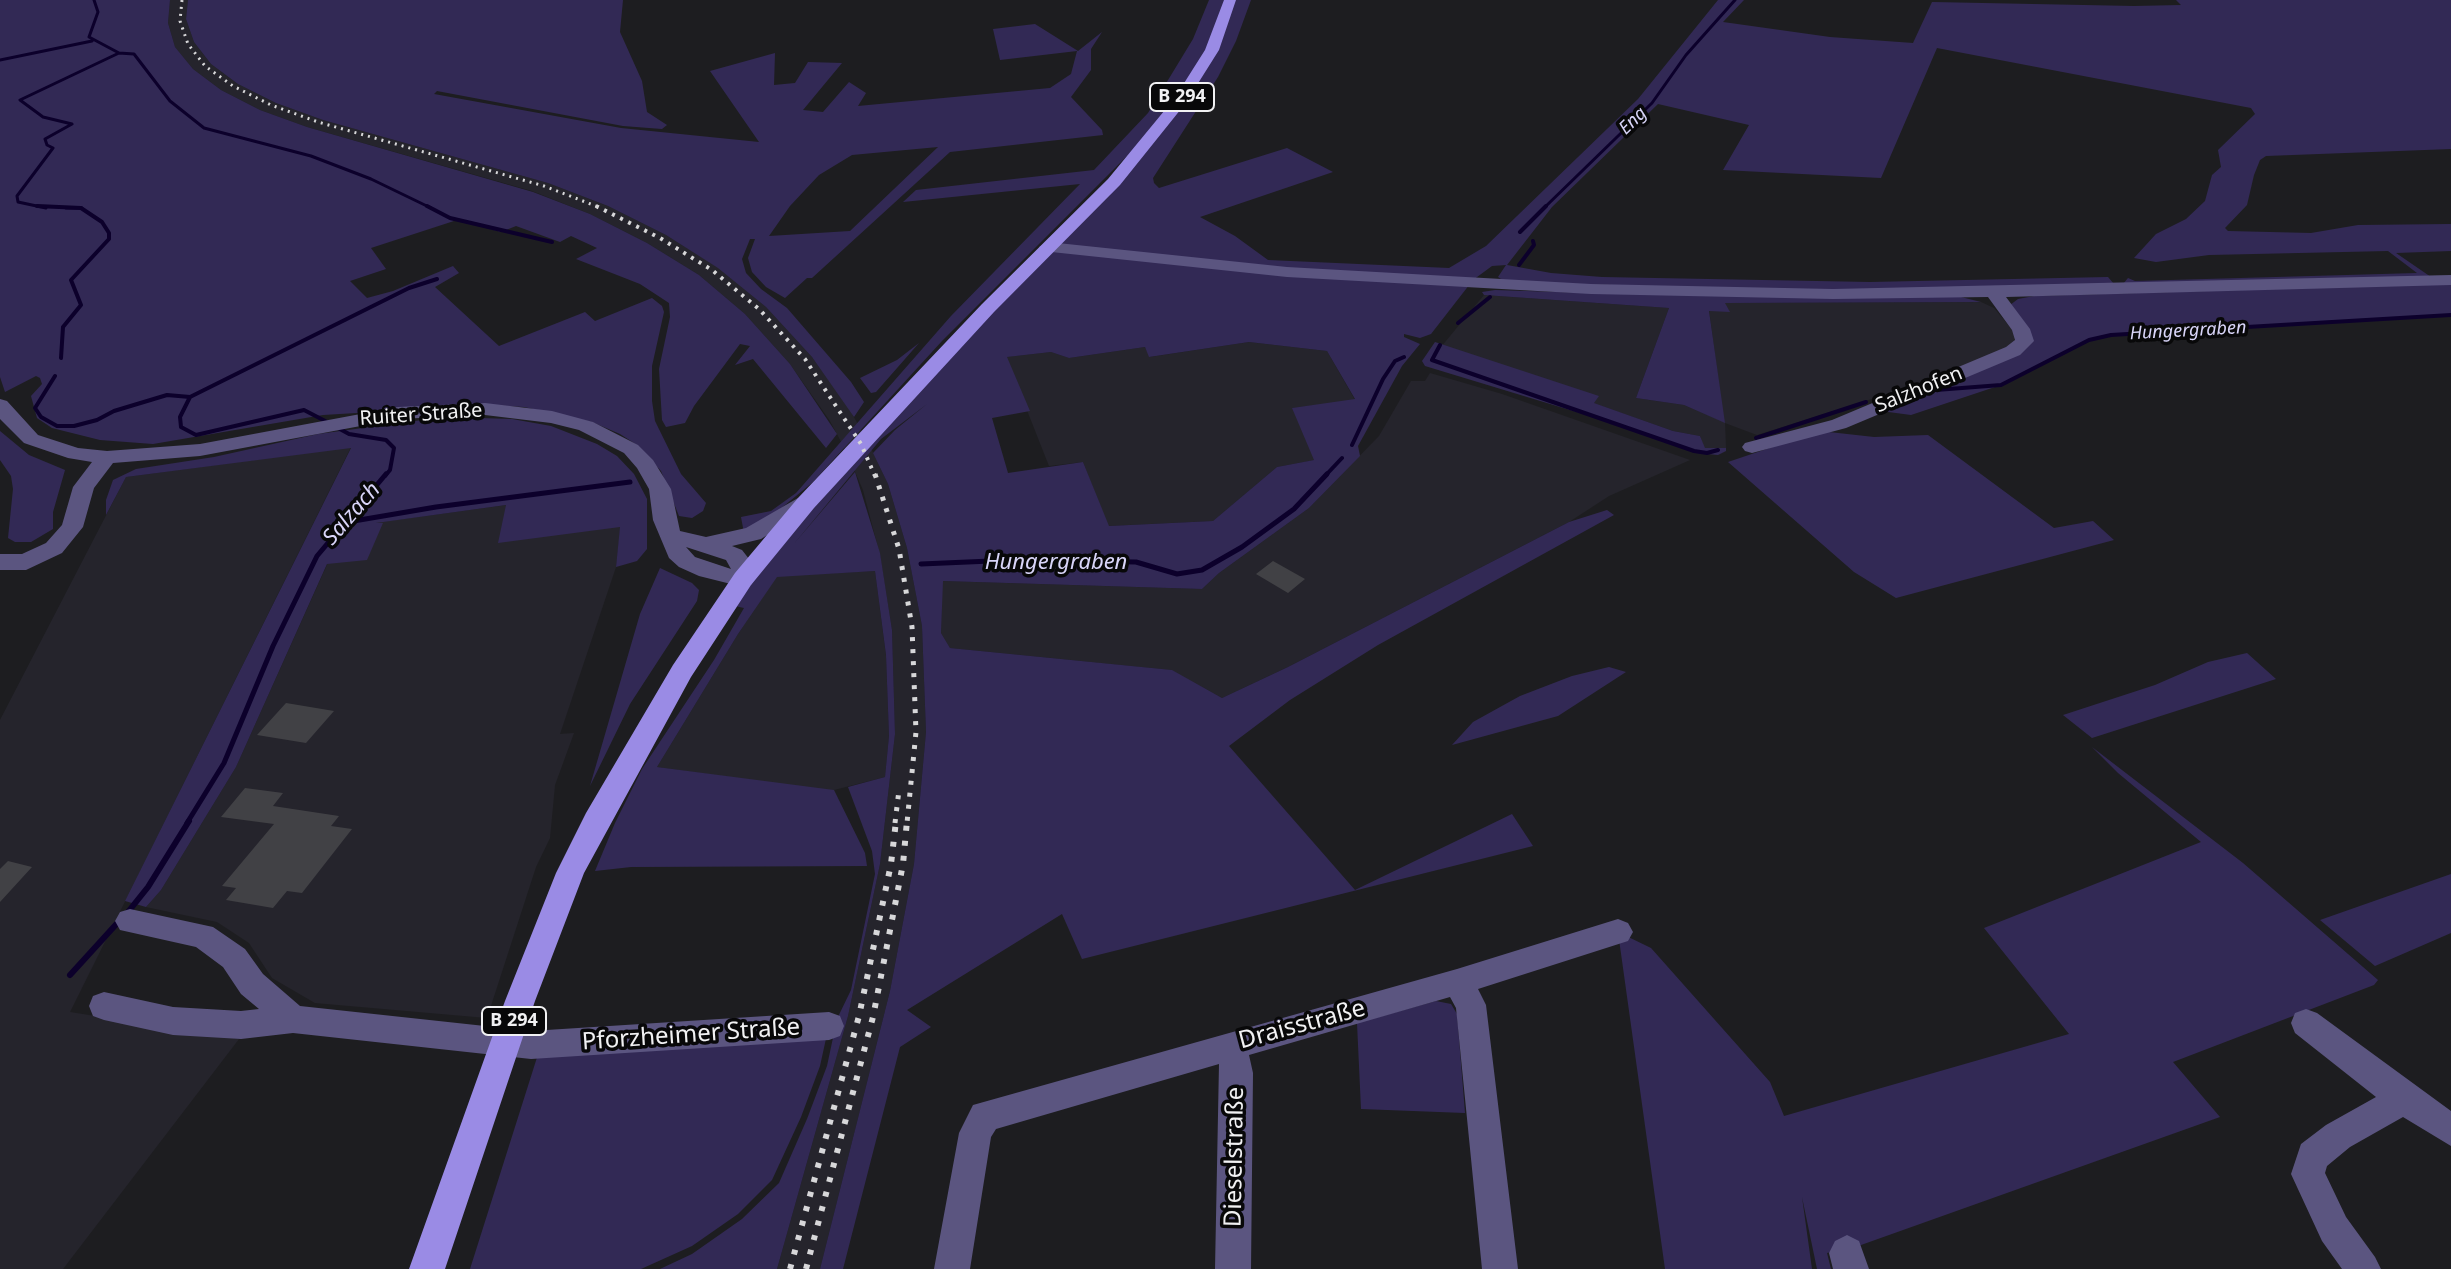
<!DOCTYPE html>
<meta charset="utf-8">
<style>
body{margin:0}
canvas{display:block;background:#1d1d20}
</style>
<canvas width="2451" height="1269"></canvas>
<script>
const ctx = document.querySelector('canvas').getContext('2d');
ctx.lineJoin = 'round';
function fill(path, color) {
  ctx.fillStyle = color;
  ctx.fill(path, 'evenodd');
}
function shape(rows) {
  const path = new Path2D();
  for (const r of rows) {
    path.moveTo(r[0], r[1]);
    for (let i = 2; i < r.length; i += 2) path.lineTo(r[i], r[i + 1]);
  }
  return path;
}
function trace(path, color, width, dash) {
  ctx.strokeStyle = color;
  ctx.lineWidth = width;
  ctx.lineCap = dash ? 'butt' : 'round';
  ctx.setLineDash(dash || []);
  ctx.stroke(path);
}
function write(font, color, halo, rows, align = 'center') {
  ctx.font = font + ' "Noto Sans",sans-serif';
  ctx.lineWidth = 7;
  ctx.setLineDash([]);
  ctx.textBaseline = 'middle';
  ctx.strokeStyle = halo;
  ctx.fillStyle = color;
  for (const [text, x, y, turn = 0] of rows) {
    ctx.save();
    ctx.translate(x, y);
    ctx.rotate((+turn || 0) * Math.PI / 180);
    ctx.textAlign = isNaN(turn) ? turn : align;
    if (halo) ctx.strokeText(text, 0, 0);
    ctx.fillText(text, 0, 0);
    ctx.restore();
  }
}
const built = shape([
 [170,0,188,0,186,19,194,42,211,64,238,84,276,103,323,120,548,183,608,206,666,235,719,268,766,307,812,357,847,405,868,442,888,484,907,548,922,626,926,732,914,864,890,991,820,1269,777,1269,848,1016,880,864,895,734,892,630,880,555,863,490,846,451,830,421,790,364,745,314,699,275,647,243,590,214,532,191,307,127,260,110,221,90,193,69,175,47,168,23],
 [1484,295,1669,308,1636,398,1684,405,1724,422,1709,310,1729,311,1724,303,1981,302,1994,308,2015,333,2013,351,1913,391,1881,396,1757,435,1725,423,1726,448,1704,448,1700,436,1673,431,1593,403,1598,397,1441,347],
 [1249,342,1327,351,1355,400,1293,408,1315,460,1277,467,1213,521,1108,526,1083,462,1049,466,1006,357,1051,352,1069,358,1145,347,1150,357],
 [1430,373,1502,394,1690,460,1609,496,1569,522,1288,667,1222,698,1171,670,950,648,941,633,942,581,1202,589,1219,573,1309,508,1379,436,1411,381,1425,381],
 [351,447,70,1012,239,1039,63,1269,0,1269,0,720,126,477],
 [625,489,616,567,560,734,574,733,555,785,550,838,536,867,487,1018,315,1003,272,978,249,943,217,922,146,907,161,890,236,767,344,527],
 [875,571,886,656,889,736,885,777,830,791,657,767,738,634,777,576]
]);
const green = shape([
 [0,0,170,0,168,23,175,47,193,69,221,90,260,110,307,127,533,192,590,214,647,243,699,275,745,314,790,364,837,434,826,448,753,359,735,365,750,346,740,344,694,406,685,423,666,427,662,420,659,369,670,317,669,303,640,284,576,259,597,248,571,236,560,242,516,226,501,232,457,220,371,248,386,269,350,281,367,298,393,291,453,266,459,273,435,287,499,346,585,312,595,321,652,298,662,306,664,312,652,366,652,401,655,421,681,474,706,503,703,511,692,518,679,516,661,471,637,445,620,434,592,422,524,407,489,405,323,415,153,444,100,440,52,428,37,418,31,396,42,384,40,378,36,376,5,392,0,377],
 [188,0,623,0,620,32,642,81,647,112,667,125,662,129,623,126,437,91,434,94,621,128,759,142,710,71,775,53,774,85,795,83,808,62,842,63,803,110,823,112,849,82,866,93,858,106,1050,88,1071,74,1077,51,1000,60,993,29,1035,24,1078,51,1102,32,1091,49,1091,70,1071,97,1102,130,1103,135,950,152,812,278,807,278,785,298,766,287,752,272,748,258,755,239,750,239,742,259,746,273,761,289,787,308,851,382,864,402,854,417,812,357,766,307,718,268,666,235,608,206,548,183,323,120,276,103,238,84,211,64,194,42,186,19],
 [938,147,850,231,769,236,790,206,819,175,852,155],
 [1209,0,1251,0,1236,41,1218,77,1153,178,1154,183,1159,188,1287,148,1333,172,1200,217,1235,236,1268,260,1449,268,1486,246,1638,99,1718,0,1744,0,1723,22,1830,37,1913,43,1932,2,2134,6,2181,5,2176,0,2451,0,2451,149,2266,156,2260,160,2254,175,2247,205,2225,228,2228,231,2311,233,2358,225,2451,224,2451,251,2396,253,2431,277,2123,284,2128,278,2135,281,2417,273,2388,251,2209,255,2156,262,2134,258,2156,234,2186,219,2205,201,2212,175,2221,167,2218,150,2255,114,2251,108,1937,48,1881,178,1723,170,1749,125,1658,104,1552,207,1507,265,1551,273,1602,277,1870,282,2108,277,2114,284,1829,291,1506,282,1498,277,1506,265,1492,266,1473,280,1431,334,1420,338,1404,334,1404,337,1420,344,1402,366,1358,446,1360,456,1309,508,1219,573,1202,589,943,581,941,633,950,648,1172,670,1222,698,1288,667,1569,522,1607,510,1614,515,1378,645,1290,700,1229,746,1355,890,1512,814,1533,846,1082,959,1062,914,907,1010,931,1027,900,1047,843,1269,820,1269,890,991,914,864,926,732,922,626,907,548,888,484,873,453,895,430,927,404,881,439,793,545,855,472,880,553,892,630,895,734,880,864,848,1016,777,1269,660,1269,692,1254,742,1219,779,1183,807,1119,827,1066,837,1019,851,990,875,874,872,851,848,787,885,777,889,736,886,655,875,571,777,577,738,634,657,767,834,790,865,853,867,866,631,867,595,871,615,823,642,769,714,660,744,608,726,604,994,310,1109,196,1175,108,942,341,813,482,762,524,744,533,741,517,771,511,796,493,951,316,1080,184,903,202,916,190,1094,170,1148,113,1193,39],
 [1249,342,1327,351,1355,399,1292,408,1314,460,1277,467,1213,521,1109,526,1083,462,1008,473,992,418,1030,411,1007,357,1051,352,1069,358,1145,347,1149,357],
 [2451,284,2451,315,2111,335,2089,340,2001,385,1911,415,1881,411,2032,342,2010,305,2018,299,2034,296],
 [1495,290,1620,294,1957,296,1981,302,1725,303,1730,312,1709,311,1725,423,1684,405,1636,398,1669,308,1484,295,1482,292],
 [1435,342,1599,396,1594,403,1673,431,1700,436,1705,448,1726,448,1726,451,1718,455,1697,453,1593,417,1425,366,1422,361],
 [919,343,876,392,871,393,860,378,897,360],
 [445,417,512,419,551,426,597,444,617,456,634,474,647,499,647,549,637,561,616,567,620,527,498,543,506,505,376,523,383,523,367,560,327,564,236,767,161,890,146,907,125,901,351,448,126,477,106,515,106,500,113,480,136,469,214,457,318,434],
 [0,431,29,455,65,470,53,512,53,529,31,542,15,542,8,538,13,489,11,476,0,460],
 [1820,431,1874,437,1928,435,2054,528,2093,521,2114,540,1896,598,1854,572,1728,462],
 [660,568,692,583,699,590,697,601,630,704,590,786,640,614],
 [2247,653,2276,679,2092,738,2063,715,2155,685,2208,662],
 [1609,667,1626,672,1558,716,1452,745,1473,722,1520,696,1572,676],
 [2092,747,2243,863,2378,980,2374,985,2173,1062,2220,1117,1861,1245,1827,1253,1831,1269,1817,1269,1802,1197,1812,1269,1665,1269,1618,932,1651,948,1770,1082,1784,1116,2069,1034,1984,928,2201,842,2118,773],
 [2451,874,2451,933,2375,966,2320,920],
 [1436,1001,1451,1004,1457,1014,1465,1113,1361,1109,1357,1023],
 [827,1034,820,1066,801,1117,772,1180,738,1214,692,1246,641,1269,470,1269,540,1048]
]);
const streamFar3 = shape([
 [119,53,134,54,170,101,204,128,311,156,371,179,431,208],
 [0,60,92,41],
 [46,208,18,202,17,196,53,148,47,145,45,139,72,124,43,117,20,100,119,53,89,37,98,12,94,0],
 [66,208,82,208],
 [1544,208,1652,103,1686,55,1735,0]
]);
const streamFar2 = shape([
 [37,206,81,208,102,222,109,233,109,239,71,280,81,305,63,327,61,358],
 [427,206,450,218,552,242],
 [1520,232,1546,206],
 [1519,265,1534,245,1533,241],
 [1458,323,1490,297],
 [1440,345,1432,360,1694,451,1707,453,1718,450],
 [55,376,35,408,41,417,57,426,74,426,97,420,114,411,167,395,190,397,180,417,181,427,196,435,304,410,329,423],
 [1936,390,2001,385,2089,340,2111,335,2451,315],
 [190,397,409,288,437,279],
 [338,428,349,434,386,440,394,448,390,470,385,476],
 [1756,438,1866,402],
 [1352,445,1383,379,1395,361,1404,357],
 [1325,476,1342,458]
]);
const streamFar1 = shape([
 [342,523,436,507,630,482],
 [921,564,1014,560,1136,562,1177,574,1202,570,1242,547,1294,509,1327,474],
 [187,823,224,763,273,646,317,556,386,474]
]);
const stream = shape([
 [128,912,148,887,189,821],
 [70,975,121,919]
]);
const building = shape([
 [1273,561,1305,579,1288,593,1256,574],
 [286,703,334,711,306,743,257,735],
 [245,788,283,793,273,806,339,816,331,826,352,829,302,893,287,891,273,908,226,900,236,888,222,886,274,824,221,817],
 [8,861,32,867,0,902,0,869]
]);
const minor = shape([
 [1048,242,1287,267,1591,284,1833,289,2451,275,2451,285,2006,297,2030,329,2034,341,2020,355,1846,428,1752,453,1745,451,1742,447,1745,443,1832,420,2006,347,2015,340,2012,330,1988,297,1833,299,1591,294,1287,277,1042,251,1039,247,1048,242],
 [0,399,7,401,38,435,78,448,107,451,200,444,398,407,485,403,552,411,593,422,638,445,653,460,671,489,680,531,706,537,746,528,798,498,806,496,814,498,817,503,761,539,732,546,742,550,753,564,755,579,751,585,743,587,699,576,679,567,669,558,653,520,649,489,637,468,624,453,579,430,551,423,485,415,398,419,200,456,113,463,94,488,83,527,62,553,26,570,0,570,0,554,22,554,46,543,62,525,73,487,92,462,68,458,24,443,0,419,0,399],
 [686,547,726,560,731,569,695,557,686,547],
 [130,909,213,927,245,949,263,974,300,1006,531,1031,829,1012,840,1016,844,1026,840,1036,829,1040,531,1059,293,1033,241,1039,173,1035,104,1020,93,1016,89,1006,93,996,104,992,173,1007,241,1011,259,1009,241,994,223,967,196,947,120,930,115,921,120,912,130,909],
 [1618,919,1628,923,1633,932,1628,941,1478,989,1486,1005,1518,1269,1482,1269,1456,1008,1450,997,1249,1055,1253,1073,1251,1269,1215,1269,1219,1064,996,1129,991,1137,970,1269,934,1269,959,1133,973,1105,1457,969,1618,919],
 [2306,1009,2317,1013,2451,1111,2451,1146,2403,1117,2350,1147,2327,1166,2325,1173,2346,1217,2375,1257,2381,1269,2342,1269,2322,1241,2291,1174,2301,1144,2326,1125,2376,1097,2295,1033,2291,1023,2295,1013,2306,1009],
 [1847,1235,1859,1241,1869,1269,1833,1269,1829,1253,1835,1241,1847,1235]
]);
const major = shape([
 [1224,0,1236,0,1219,50,1185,104,1120,185,994,312,814,508,751,585,691,677,584,873,535,1001,445,1269,409,1269,505,1001,556,873,586,813,673,665,735,573,798,498,982,304,1108,179,1174,99,1205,50,1224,0]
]);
const railFar3 = shape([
 [182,0,180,21,188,44,205,66,233,86,271,105,318,122,544,186,601,208]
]);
const railFar2 = shape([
 [596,206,660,238,712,270,759,309,805,359,861,444,875,476]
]);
const railFar1 = shape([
 [875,474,899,549,912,627,916,732,907,823],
 [895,823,899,790]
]);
const rail = shape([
 [790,1269,859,1016,891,864,896,821],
 [806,1269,873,1017,903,864,907,821]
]);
const shields = [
 [1182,97,64],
 [514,1021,64]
];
const shieldNames = [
 ["B 294",1182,97],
 ["B 294",514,1021]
];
const farWaternames = [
 ["Eng",1633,121,-44],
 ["Hungergraben",2188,331,-3]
];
const streetNames = [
 ["Salzhofen",1919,390,-22],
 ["Ruiter Straße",421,415,-4]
];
const waterNames = [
 ["Salzach",352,514,-49],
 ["Hungergraben",1056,563]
];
const nearStreetnames = [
 ["Draisstraße",1302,1025,-15],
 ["Pforzheimer Straße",691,1035,-4],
 ["Dieselstraße",1235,1157,-89]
];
fill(built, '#25242c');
fill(green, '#322955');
trace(streamFar3, '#0c002b', 3);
trace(streamFar2, '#0c002b', 4);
trace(streamFar1, '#0c002b', 5);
trace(stream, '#0c002b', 6);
fill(building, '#414145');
fill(minor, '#5b5580');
fill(major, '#9a8be5');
trace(railFar3, '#d7d7d9', 3, [2, 5]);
trace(railFar2, '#d7d7d9', 4, [3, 6]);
trace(railFar1, '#d7d7d9', 5, [4, 8]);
trace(rail, '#d7d7d9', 6, [5, 10]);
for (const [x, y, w] of shields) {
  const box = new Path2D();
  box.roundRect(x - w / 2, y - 14, w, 28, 6);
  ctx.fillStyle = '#080809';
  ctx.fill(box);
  trace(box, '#f1f1f3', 2);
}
write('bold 18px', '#f1f1f3', null, shieldNames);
write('italic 18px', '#d9d5f9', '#080809', farWaternames);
write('20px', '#f1f1f3', '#080809', streetNames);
write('italic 22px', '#d9d5f9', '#080809', waterNames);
write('24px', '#f1f1f3', '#080809', nearStreetnames);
</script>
